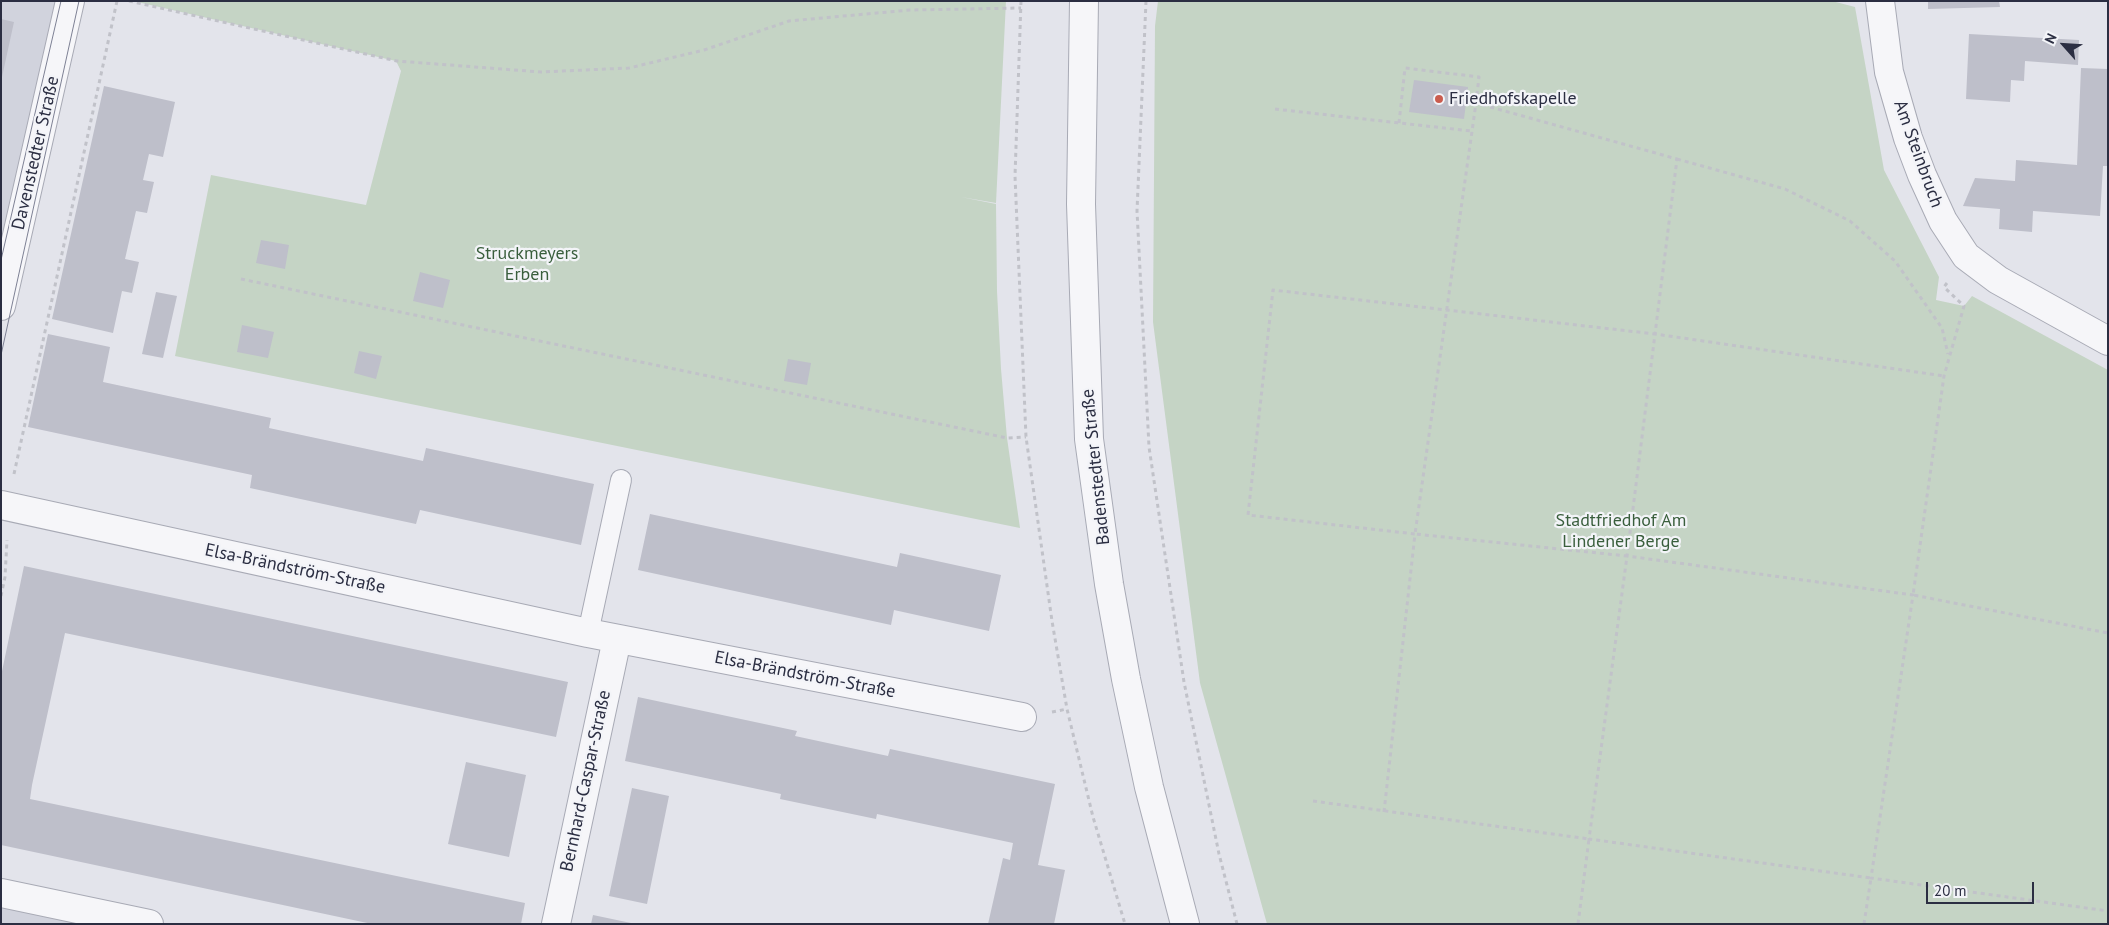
<!DOCTYPE html>
<meta charset="utf-8">
<style>
body{margin:0}
#map{position:relative;width:2109px;height:925px;overflow:hidden;background:#e3e4eb;font-family:"PT Sans",sans-serif}
canvas{display:block}
.frame{position:absolute;inset:0;border:2px solid #2b2e42;pointer-events:none}
.north{position:absolute;left:2039px;top:20px;width:50px;height:50px;-webkit-text-stroke:4px #f3f4f8;paint-order:stroke;rotate:296deg;font-size:14px;font-weight:700;line-height:20px;text-align:center;color:#2b2e42}
.north::after{content:'';display:block;margin:auto;width:18px;height:22px;background:#2b2e42;clip-path:polygon(50% 0,100% 100%,50% 72%,0 100%)}
.scale{position:absolute;left:1926px;top:882px;width:108px;height:22px;box-sizing:border-box;border:2px solid #2b2e42;border-top:0;padding-left:6px;font-size:15px;line-height:18px;white-space:nowrap;color:#2b2e42;-webkit-text-stroke:4px #f3f4f8;paint-order:stroke}
</style>
<div id="map">
<canvas width="2109" height="925"></canvas>
<div class="frame"></div>
<div class="north">N</div>
<div class="scale">20 m</div>
</div>
<script>
const ctx = document.querySelector('canvas').getContext('2d');
ctx.lineJoin = 'round';
function fill(path, color) {
  ctx.fillStyle = color;
  ctx.fill(path, 'evenodd');
}
function shape(rows) {
  const path = new Path2D();
  for (const r of rows) {
    path.moveTo(r[0], r[1]);
    for (let i = 2; i < r.length; i += 2) path.lineTo(r[i], r[i + 1]);
  }
  return path;
}
function trace(path, color, width, dash) {
  ctx.strokeStyle = color;
  ctx.lineWidth = width;
  ctx.lineCap = dash ? 'butt' : 'round';
  ctx.setLineDash(dash || []);
  ctx.stroke(path);
}
function write(font, color, halo, rows, align = 'center') {
  ctx.font = font + ' "PT Sans",sans-serif';
  ctx.lineWidth = 4.5;
  ctx.setLineDash([]);
  ctx.textBaseline = 'middle';
  ctx.strokeStyle = halo;
  ctx.fillStyle = color;
  for (const [text, x, y, turn = 0] of rows) {
    ctx.save();
    ctx.translate(x, y);
    ctx.rotate((+turn || 0) * Math.PI / 180);
    ctx.textAlign = isNaN(turn) ? turn : align;
    if (halo) ctx.strokeText(text, 0, 0);
    ctx.fillText(text, 0, 0);
    ctx.restore();
  }
}
const built = shape([
 [1,1,70,1,1,306],
 [1,893,149,924,1,924]
]);
const green = shape([
 [1006,1,996,203,961,197,996,204,997,291,1001,369,1007,438,1020,528,175,356,211,175,366,205,401,71,396,61,133,1],
 [1158,1,1832,1,1855,7,1884,170,1939,277,1936,300,1964,306,1972,296,2108,370,2108,924,1267,924,1200,683,1153,322,1155,26]
]);
const building = shape([
 [1928,1,1999,1,2000,7,1928,9],
 [1,19,14,22,2,77,1,77],
 [1969,34,2079,40,2078,65,2025,61,2024,81,2011,80,2010,102,1966,99],
 [2081,68,2108,69,2108,166,2103,166,2100,216,2033,211,2032,232,1999,229,2000,209,1963,206,1975,178,2015,181,2016,160,2077,165],
 [1414,80,1468,87,1464,119,1409,112],
 [104,86,175,102,163,157,149,154,143,180,154,182,147,213,136,211,125,259,139,262,132,293,122,291,113,333,52,319],
 [261,240,289,245,285,269,256,263],
 [420,272,450,280,443,308,413,301],
 [156,292,177,296,163,358,142,354],
 [242,325,274,332,268,358,237,352],
 [48,334,110,347,103,382,271,418,269,428,423,461,426,448,594,484,581,545,420,510,416,524,374,515,250,488,252,475,28,427],
 [359,351,382,356,376,379,354,373],
 [788,359,811,363,807,385,784,381],
 [650,514,897,567,900,553,1001,575,989,631,894,610,891,625,638,570],
 [24,566,568,682,556,737,65,633,32,785,30,799,525,903,521,924,372,924,1,845,1,676],
 [638,697,797,731,795,736,888,756,890,749,1055,784,1038,865,1065,870,1054,924,988,924,1003,858,1010,860,1013,843,877,814,876,819,780,799,781,794,625,761],
 [466,762,526,775,509,857,448,844],
 [632,788,669,796,647,904,609,896],
 [593,915,631,923,631,924,591,924]
]);
const path = shape([
 [129,1,397,61,541,72,629,68,704,50,789,21,910,10,1021,8],
 [1021,1,1015,176,1026,437,1052,621,1067,709,1093,817,1125,924],
 [1146,1,1137,211,1149,447,1184,682,1219,854,1237,924],
 [1275,109,1471,131],
 [1399,123,1405,68,1479,77,1476,103],
 [1677,159,1785,189,1850,221,1895,261,1942,328,1948,354],
 [241,279,1007,438,1026,437],
 [1947,283,1944,287,1964,306,1944,376,1913,595,2108,633],
 [14,474,117,1],
 [1,596,5,577,7,540],
 [1052,712,1067,709],
 [1313,801,1589,839,1578,924],
 [1384,812,1415,534,1248,515,1273,290,1655,334,1627,556,1913,595,1871,878,2108,911],
 [1864,924,1871,878,1589,839,1627,556,1415,534,1476,103,1677,159,1655,334,1944,376]
]);
const service = shape([
 [588,633,621,480]
]);
const minor = shape([
 [1880,1,1889,72,1908,138,1922,175,1943,221,1966,256,1998,280,2108,341],
 [1,505,588,633,1022,717],
 [1,893,149,924],
 [556,924,617,639]
]);
const tertiary = shape([
 [1084,1,1081,204,1089,439,1109,584,1126,679,1149,787,1185,924],
 [1,306,70,1]
]);
const tram = shape([
 [1,260,61,1],
 [1,355,79,1]
]);
const markers = [
 [1439,99,5,"#ca5c4e"]
];
const poiNames = [
 ["Friedhofskapelle",1449,99]
];
const streetNames = [
 ["Davenstedter Straße",36,153,-77],
 ["Am Steinbruch",1918,154,70],
 ["Badenstedter Straße",1096,467,-96],
 ["Elsa-Brändström-Straße",295,569,12],
 ["Elsa-Brändström-Straße",805,675,11],
 ["Bernhard-Caspar-Straße",586,781,-78]
];
const parkNames = [
 ["Struckmeyers",527,254],
 ["Erben",527,275],
 ["Stadtfriedhof Am",1621,521],
 ["Lindener Berge",1621,542]
];
fill(built, '#d1d3dd');
fill(green, '#c5d4c5');
fill(building, '#bebfca');
trace(service, '#a8aab5', 22);
trace(minor, '#a8aab5', 30);
trace(tertiary, '#a8aab5', 30);
trace(path, '#c1c2c9', 3, [4, 4]);
trace(service, '#f6f6f9', 20);
trace(minor, '#f6f6f9', 28);
trace(tertiary, '#f6f6f9', 28);
trace(tram, '#7d8094', 1);
for (const [x, y, r, color] of markers) {
  const dot = new Path2D();
  dot.arc(x, y, r, 0, 2 * Math.PI);
  ctx.fillStyle = color;
  ctx.fill(dot);
  trace(dot, '#f3f4f8', 2);
}
write('18px', '#2b2e42', '#f3f4f8', poiNames, 'left');
write('18px', '#2b2e42', '#f3f4f8', streetNames);
write('18px', '#395e3c', '#f3f4f8', parkNames);
</script>
